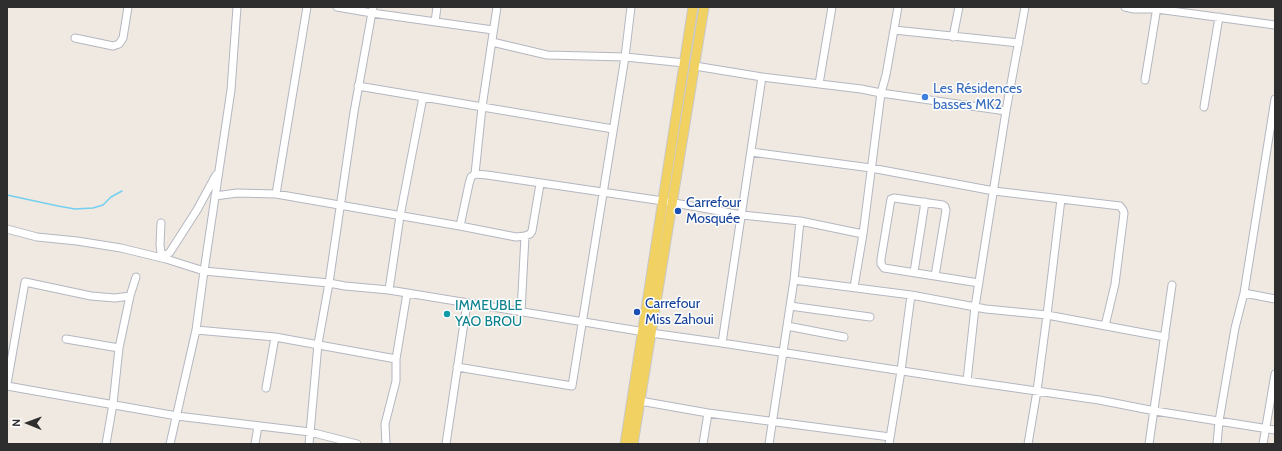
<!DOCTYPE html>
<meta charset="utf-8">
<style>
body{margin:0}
#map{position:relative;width:1282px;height:451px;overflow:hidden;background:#efe9e1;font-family:Cabin,sans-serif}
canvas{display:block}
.frame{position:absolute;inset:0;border:8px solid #2e2e2e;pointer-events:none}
.north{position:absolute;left:8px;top:403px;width:40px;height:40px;-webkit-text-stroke:3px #fff;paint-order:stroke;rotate:271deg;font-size:11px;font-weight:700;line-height:16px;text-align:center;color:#2e2e2e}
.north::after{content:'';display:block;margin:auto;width:14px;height:18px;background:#2e2e2e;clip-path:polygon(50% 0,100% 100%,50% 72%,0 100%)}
</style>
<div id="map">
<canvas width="1282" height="451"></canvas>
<div class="frame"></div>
<div class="north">N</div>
</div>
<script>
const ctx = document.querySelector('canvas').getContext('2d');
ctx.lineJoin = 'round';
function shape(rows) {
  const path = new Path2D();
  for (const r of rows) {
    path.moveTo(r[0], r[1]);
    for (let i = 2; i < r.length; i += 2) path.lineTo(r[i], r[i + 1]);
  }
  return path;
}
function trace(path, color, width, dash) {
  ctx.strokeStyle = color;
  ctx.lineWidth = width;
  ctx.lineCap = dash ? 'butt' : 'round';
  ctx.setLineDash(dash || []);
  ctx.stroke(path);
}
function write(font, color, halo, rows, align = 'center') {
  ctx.font = font + ' Cabin,sans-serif';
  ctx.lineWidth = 3;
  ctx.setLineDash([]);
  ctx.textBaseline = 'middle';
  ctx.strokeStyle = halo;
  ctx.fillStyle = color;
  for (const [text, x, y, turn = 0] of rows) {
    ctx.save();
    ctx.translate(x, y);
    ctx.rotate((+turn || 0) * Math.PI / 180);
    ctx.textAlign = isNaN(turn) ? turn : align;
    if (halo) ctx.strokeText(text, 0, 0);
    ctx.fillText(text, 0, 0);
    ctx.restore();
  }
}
const stream = shape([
 [7,195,58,206,75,209,93,208,103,205,111,197,122,191]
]);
const minor = shape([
 [237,7,231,90,204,271,329,283,345,286,389,290,651,333,722,343,967,381,1099,400,1155,411,1275,430],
 [337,7,372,13,493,30],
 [1125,7,1134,9,1157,9,1275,25],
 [435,22,437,7],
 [894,30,1019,43],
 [953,37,959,7],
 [75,38,113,46,119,44,123,38,128,7],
 [492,42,547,55,625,57,685,63],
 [695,66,762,77,861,89,881,93,1006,111],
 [1145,80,1157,7],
 [819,84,832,7],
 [358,86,613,129],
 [1204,107,1219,17],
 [751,152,871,168,994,191,1120,206,1123,210,1124,213,1115,284,1105,326],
 [475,174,487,175,663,201,742,215,800,221,863,234],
 [276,194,307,7],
 [215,196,237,193,276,194,460,226,516,237,525,236,530,234,532,231,540,184],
 [161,223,160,245,161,253,167,255],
 [460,226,469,184,471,177,475,174,482,107,497,7],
 [7,229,37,237,77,241,121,248,166,259,204,271,196,330,170,444],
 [166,259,167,255,170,252,197,210,216,175],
 [914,272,925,202],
 [935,276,946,210,945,207,943,205,894,198,891,199,881,259,881,264,884,268,935,276,979,283],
 [794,280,911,295,986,309,1047,315,1165,337],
 [854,287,863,234,881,93,886,75,898,7],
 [389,290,400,216,423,97],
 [1244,293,1275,299],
 [790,306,870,317],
 [521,312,525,236],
 [787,326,844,337],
 [196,330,275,337,396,359],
 [66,339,119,348],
 [722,343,762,77],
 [457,367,572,386,625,57,631,7],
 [967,381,975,307,1006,111,1025,7],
 [7,384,25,282,91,296,115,298,130,296,136,277],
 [7,386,177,416,310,432,357,444],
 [266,388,275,337],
 [640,401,708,413,890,437],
 [106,444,113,404,119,348,130,296],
 [255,444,258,426],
 [309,444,318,344,329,283,354,112,373,7],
 [386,444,385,424,396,381,396,359,407,293],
 [446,444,467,303],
 [703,444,708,413],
 [769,444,794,280,800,221],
 [889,444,901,371,911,295],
 [1028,444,1037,391,1047,315,1061,199],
 [1149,444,1172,285],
 [1217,444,1219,421,1235,328,1244,293,1275,99],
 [1263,444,1275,374]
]);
const major = shape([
 [625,444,693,7],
 [633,444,704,7]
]);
const markers = [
 [925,97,4,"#3f7fe0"],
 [678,211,4,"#1a4fb4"],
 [637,312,4,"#1a4fb4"],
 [447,314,4,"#0f9aa8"]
];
const shopNames = [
 ["Les Résidences",933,89],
 ["basses MK2",933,105]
];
const transitNames = [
 ["Carrefour",686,203],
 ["Mosquée",686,219],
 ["Carrefour",645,304],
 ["Miss Zahoui",645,320]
];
const cultureNames = [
 ["IMMEUBLE",455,306],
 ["YAO BROU",455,322]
];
trace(stream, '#75cff0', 1.5);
trace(minor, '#b4b7c1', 9);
trace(major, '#c9c9c9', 11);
trace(minor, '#fff', 7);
trace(major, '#f2d163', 9);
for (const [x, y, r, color] of markers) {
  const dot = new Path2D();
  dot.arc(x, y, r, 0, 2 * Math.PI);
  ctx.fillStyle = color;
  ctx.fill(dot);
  trace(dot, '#fff', 1.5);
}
write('14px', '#366cbe', '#fff', shopNames, 'left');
write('14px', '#164399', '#fff', transitNames, 'left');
write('14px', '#0d838f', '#fff', cultureNames, 'left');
</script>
